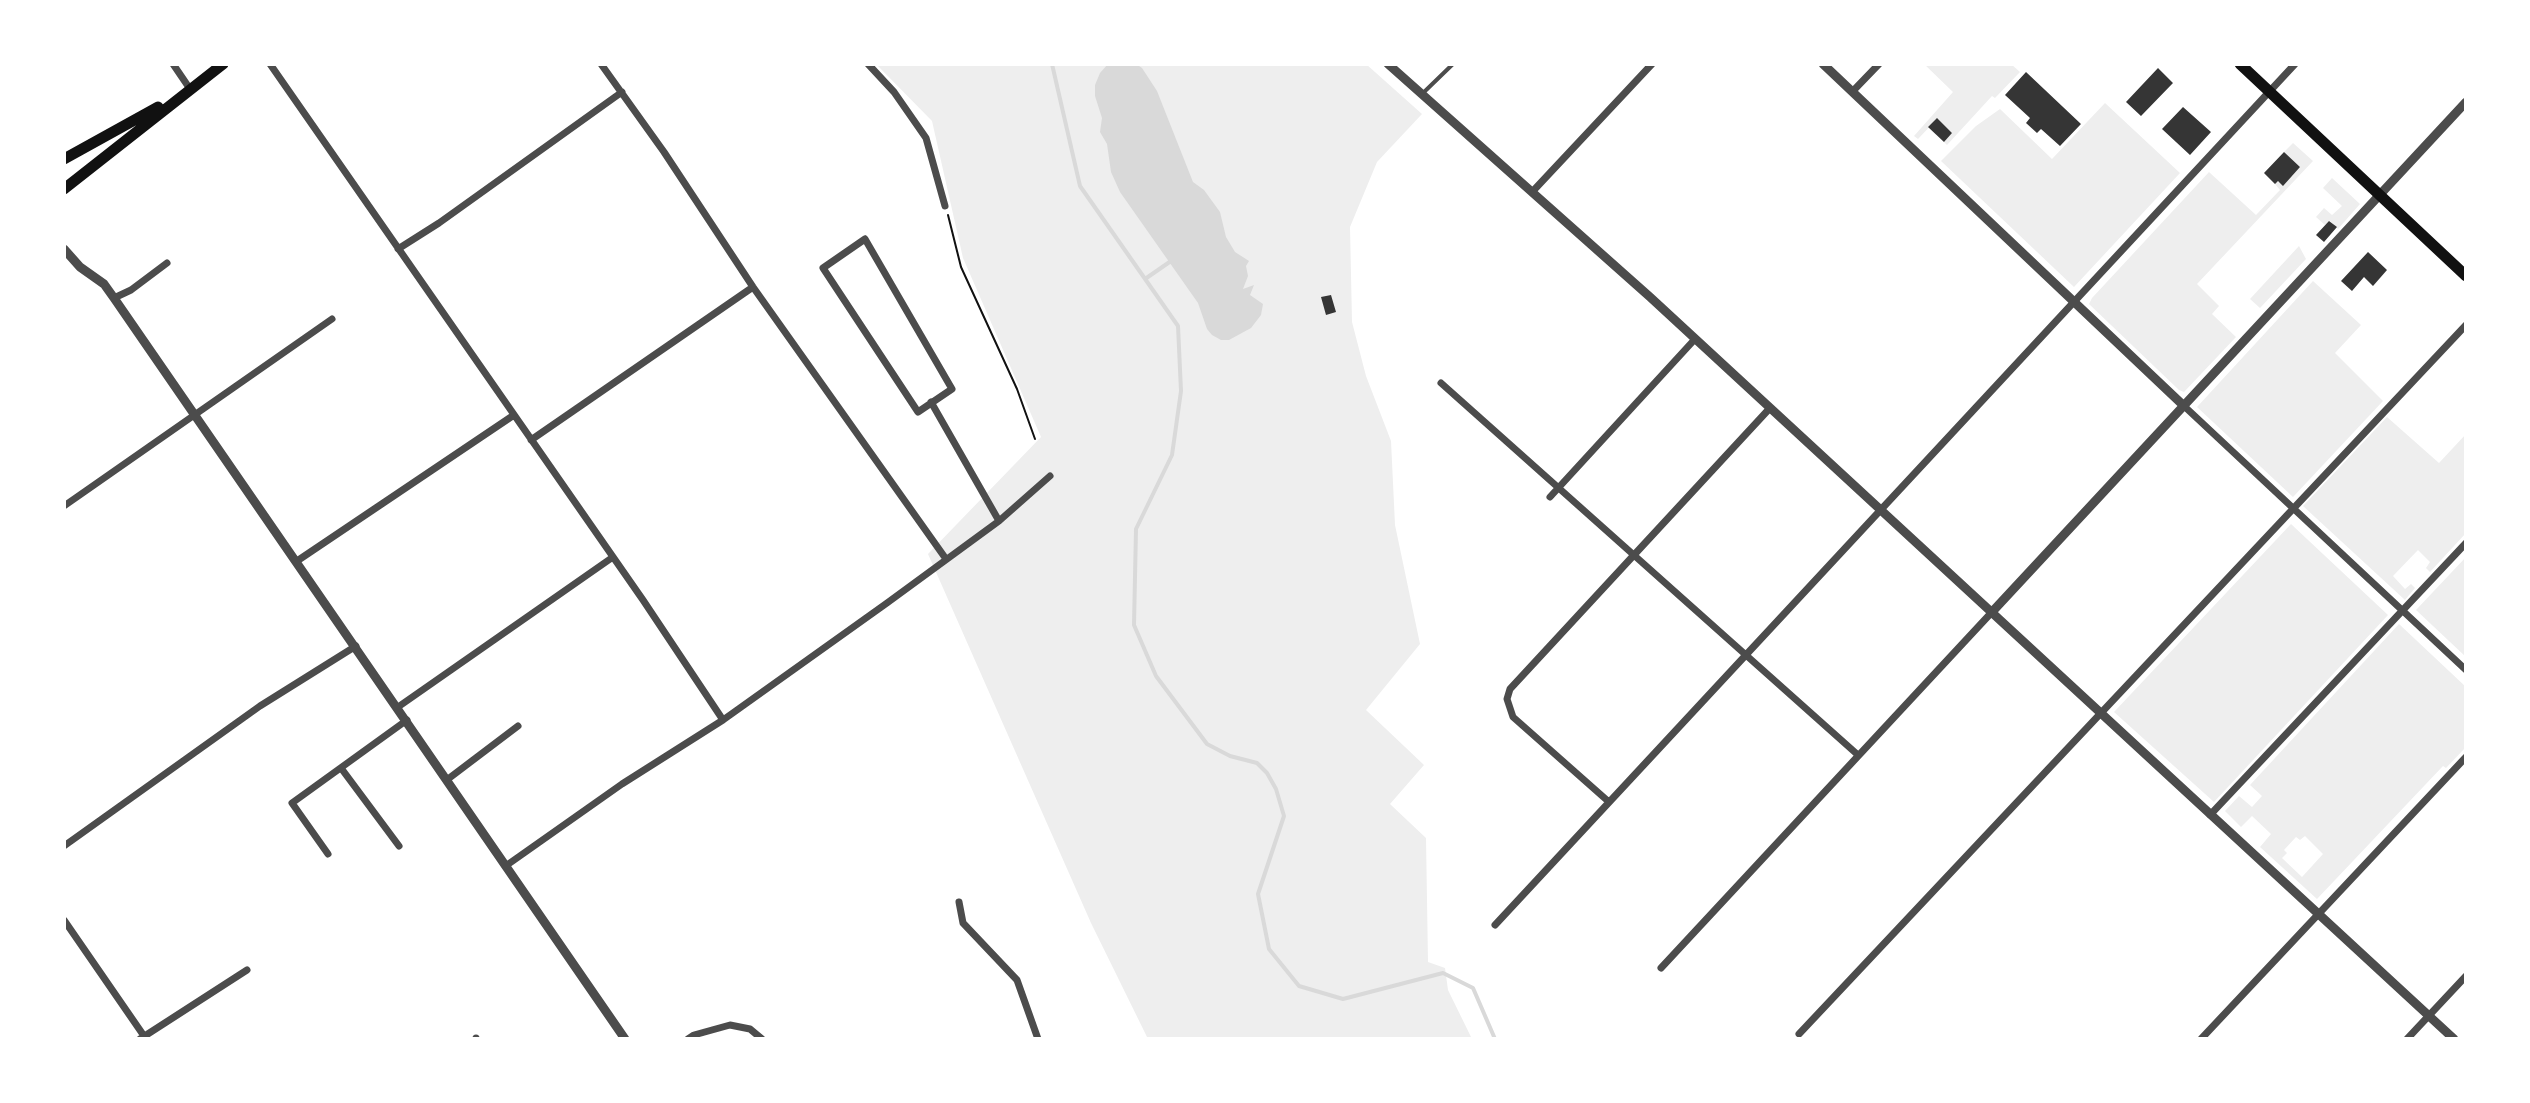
<!DOCTYPE html>
<style>
body{margin:0}
#map{position:relative;width:2530px;height:1103px;overflow:hidden;background:#fff;font-family:"Sofia Sans Condensed",sans-serif}
canvas{display:block}
.frame{position:absolute;inset:0;border:66px solid #fff;pointer-events:none}
</style>
<div id="map">
<canvas width="2530" height="1103"></canvas>
<div class="frame"></div>
</div>
<script>
const ctx = document.querySelector('canvas').getContext('2d');
ctx.lineJoin = 'round';
function fill(path, color) {
  ctx.fillStyle = color;
  ctx.fill(path, 'evenodd');
}
function shape(rows) {
  const path = new Path2D();
  for (const r of rows) {
    path.moveTo(r[0], r[1]);
    for (let i = 2; i < r.length; i += 2) path.lineTo(r[i], r[i + 1]);
  }
  return path;
}
function trace(path, color, width, dash) {
  ctx.strokeStyle = color;
  ctx.lineWidth = width;
  ctx.lineCap = dash ? 'butt' : 'round';
  ctx.setLineDash(dash || []);
  ctx.stroke(path);
}
const green = shape([
 [876,64,1366,64,1422,114,1377,162,1350,227,1352,322,1366,376,1391,441,1395,525,1420,644,1366,710,1424,765,1390,804,1426,838,1428,962,1445,968,1448,990,1472,1039,1148,1039,1091,923,928,554,1041,437,963,258,932,121],
 [1924,64,1974,64,1976,66,2011,64,2020,72,1995,98,1992,96,1947,145,1944,142,1952,133,1937,119,1918,139,1914,136,1953,92],
 [2105,103,2180,173,2074,287,1941,161,1976,126,2000,109,2052,159],
 [2293,143,2313,161,2197,284,2219,306,2212,314,2236,337,2184,392,2179,390,2089,304,2092,298,2209,172,2256,215,2280,190,2275,184,2278,181,2283,185,2300,167,2284,152],
 [2332,178,2360,204,2338,229,2330,221,2325,225,2316,217,2324,208,2332,215,2342,206,2323,188],
 [2299,246,2306,259,2260,308,2250,299],
 [2313,281,2361,325,2335,353,2383,401,2293,497,2197,407],
 [2387,417,2439,463,2466,434,2466,533,2430,572,2426,568,2430,562,2418,550,2393,576,2405,589,2411,584,2415,588,2405,600,2303,506],
 [2291,524,2388,615,2214,802,2114,712],
 [2466,557,2466,657,2416,610],
 [2399,624,2466,687,2466,747,2446,768,2443,766,2317,899,2260,847,2271,834,2252,816,2241,827,2225,811,2239,796,2252,807,2262,796,2250,785],
 [2305,836,2323,854,2302,877,2282,858,2287,853,2284,850,2296,837,2300,840]
]);
const water = shape([
 [1108,64,1136,64,1142,68,1157,91,1193,182,1204,190,1220,212,1226,237,1235,252,1249,261,1246,266,1248,276,1243,289,1254,285,1250,295,1263,304,1261,315,1251,328,1229,340,1221,340,1212,335,1207,329,1198,303,1120,192,1111,172,1107,144,1100,132,1102,118,1095,96,1095,85,1100,73]
]);
const stream = shape([
 [1052,64,1080,186,1178,326,1181,391,1172,455,1136,529,1134,625,1156,676,1207,744,1230,756,1257,763,1267,773,1276,789,1284,816,1258,894,1269,949,1299,986,1343,999,1443,973,1473,988,1495,1039],
 [1145,279,1171,261]
]);
const building = shape([
 [2158,68,2173,83,2141,116,2126,102],
 [2026,72,2081,124,2060,146,2041,129,2037,133,2026,123,2030,118,2005,95],
 [2183,107,2211,132,2190,155,2162,129],
 [1937,118,1952,133,1944,142,1928,127],
 [2284,152,2300,167,2283,186,2278,181,2275,184,2264,173],
 [2329,221,2337,227,2324,242,2316,235],
 [2368,252,2387,270,2373,286,2364,277,2352,291,2341,281],
 [1331,295,1336,312,1326,315,1321,297]
]);
const path = shape([
 [948,215,961,267,1017,389,1035,439]
]);
const service = shape([
 [1423,93,1453,64]
]);
const minor = shape([
 [173,64,190,89],
 [270,64,643,600,723,720],
 [601,64,664,152,753,287,946,559],
 [868,64,894,92,926,138,945,206],
 [1852,92,1879,64],
 [1533,191,1652,64],
 [865,239,952,389,918,412,823,268,865,239],
 [398,249,439,223,622,92],
 [114,298,131,290,167,263],
 [1441,383,1858,755],
 [931,402,999,521],
 [2184,406,2466,670],
 [531,440,753,287],
 [1550,497,1695,339],
 [64,506,332,319],
 [297,561,514,415],
 [398,707,613,557],
 [341,768,399,846],
 [448,779,518,726],
 [1609,802,1513,717,1507,699,1510,689,1770,408],
 [2210,815,2466,543],
 [64,846,260,706,356,646],
 [328,854,292,803,407,720],
 [507,865,622,784,723,720,887,603,999,521,1050,476],
 [959,902,963,923,1017,980,1038,1039],
 [64,920,144,1036],
 [1495,925,2295,64],
 [1661,968,1992,612],
 [1799,1034,2466,325],
 [476,1038,476,1039],
 [140,1039,247,970],
 [688,1039,694,1035,730,1025,750,1029,762,1039],
 [2201,1039,2466,757],
 [2407,1039,2466,976]
]);
const tertiary = shape([
 [1388,64,1650,297,2454,1039],
 [1823,64,2184,406],
 [64,249,80,267,104,284,114,298,625,1039],
 [1992,612,2466,102]
]);
const primary = shape([
 [2240,64,2466,276],
 [64,159,158,107],
 [64,189,223,64]
]);
fill(green, '#eee');
fill(water, '#d9d9d9');
trace(stream, '#d9d9d9', 4);
fill(building, '#353535');
trace(path, '#111', 2);
trace(service, '#4c4c4c', 4);
trace(minor, '#4c4c4c', 7);
trace(tertiary, '#4c4c4c', 9);
trace(primary, '#111', 11);
</script>
